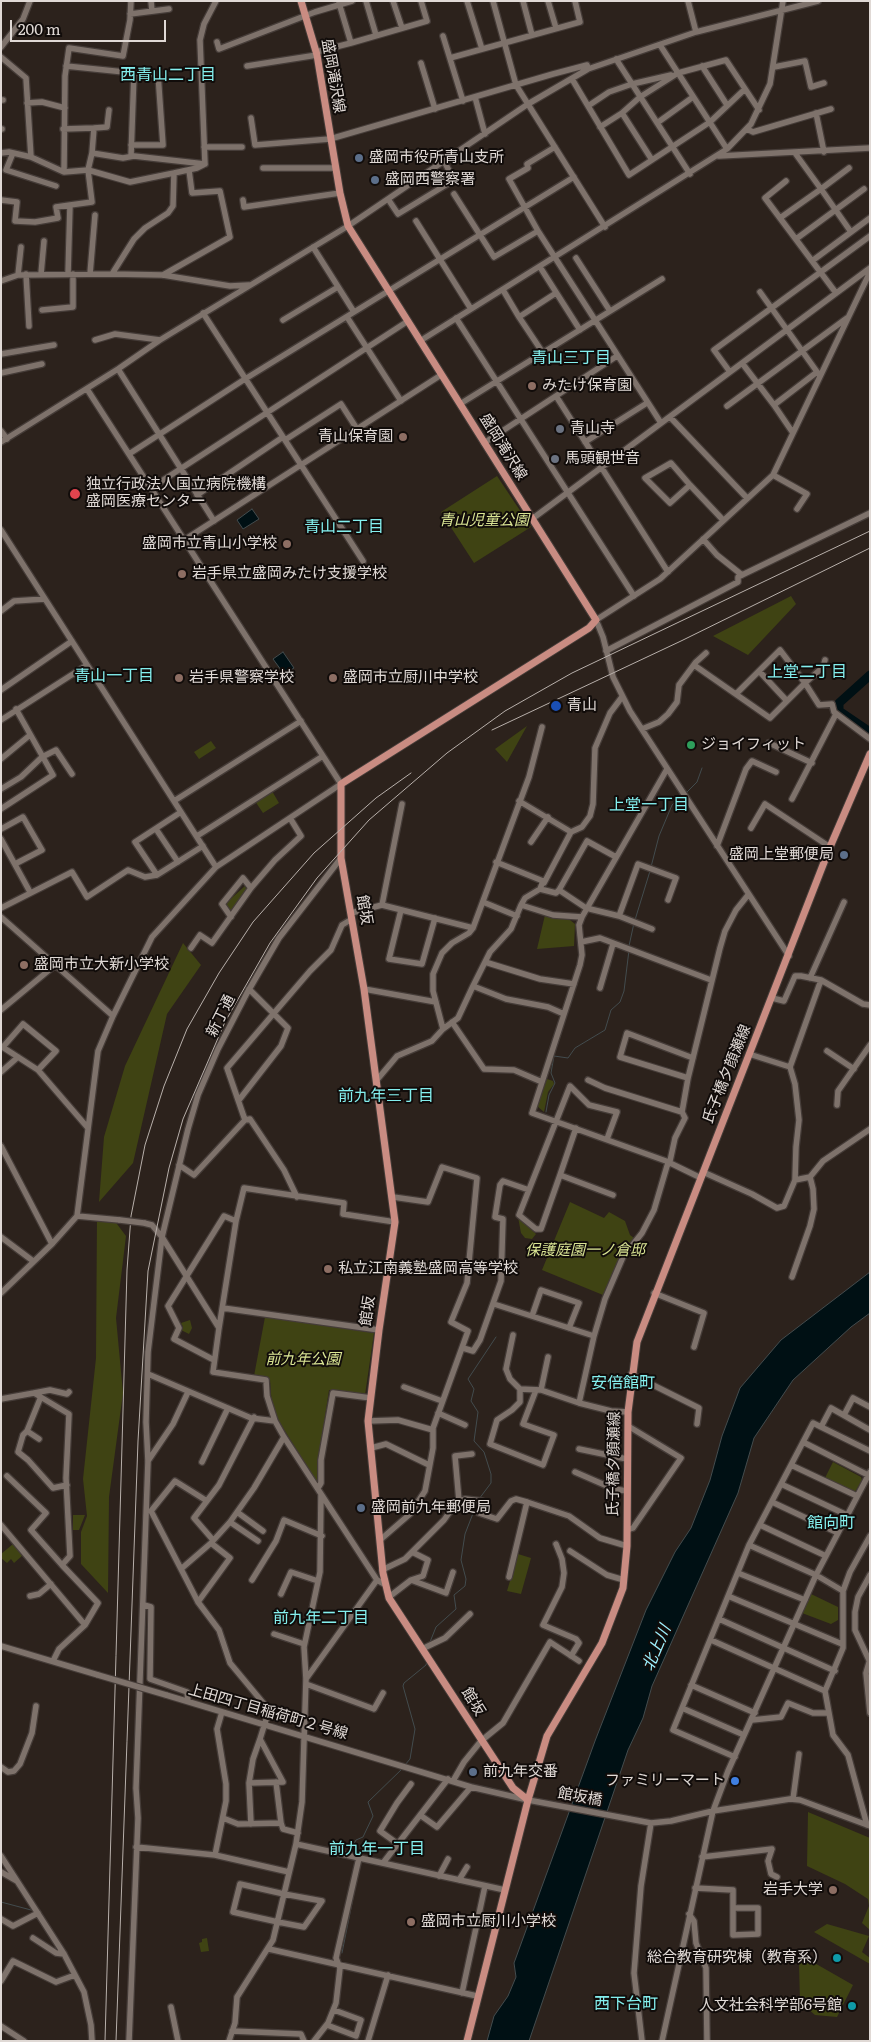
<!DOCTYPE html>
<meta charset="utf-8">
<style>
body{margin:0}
#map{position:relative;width:871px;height:2042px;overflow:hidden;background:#2c221c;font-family:Literata,serif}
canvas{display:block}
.frame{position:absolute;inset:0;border:2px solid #e0d9d5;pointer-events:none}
.scale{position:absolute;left:10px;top:20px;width:156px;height:22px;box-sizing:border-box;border:2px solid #e0d9d5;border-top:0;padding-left:6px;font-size:15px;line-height:18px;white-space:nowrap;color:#e0d9d5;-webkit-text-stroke:4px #110c0a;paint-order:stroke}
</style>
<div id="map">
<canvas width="871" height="2042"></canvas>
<div class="frame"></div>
<div class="scale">200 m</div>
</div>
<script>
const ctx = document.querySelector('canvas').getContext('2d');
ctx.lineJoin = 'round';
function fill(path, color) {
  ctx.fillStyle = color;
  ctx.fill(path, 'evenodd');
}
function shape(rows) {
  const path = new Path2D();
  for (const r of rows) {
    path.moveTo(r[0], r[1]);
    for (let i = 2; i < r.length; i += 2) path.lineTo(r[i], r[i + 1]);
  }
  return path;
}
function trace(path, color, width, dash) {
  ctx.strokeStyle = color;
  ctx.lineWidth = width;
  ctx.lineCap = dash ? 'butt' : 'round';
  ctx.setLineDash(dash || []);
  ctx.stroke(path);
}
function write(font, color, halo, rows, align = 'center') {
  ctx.font = font + ' Literata,"Noto Sans JP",serif';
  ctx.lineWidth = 4;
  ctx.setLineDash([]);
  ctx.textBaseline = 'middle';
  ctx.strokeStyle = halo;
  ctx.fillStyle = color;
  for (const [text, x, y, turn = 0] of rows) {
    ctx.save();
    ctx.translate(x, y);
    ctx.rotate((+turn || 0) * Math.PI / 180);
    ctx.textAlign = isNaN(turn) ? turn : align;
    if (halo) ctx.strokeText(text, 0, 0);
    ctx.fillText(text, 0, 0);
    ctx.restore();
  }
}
const green = shape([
 [497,476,531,527,474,563,441,512],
 [791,596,796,604,748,655,713,636],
 [527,726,507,762,495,749],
 [211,741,216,748,199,759,194,752],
 [272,791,279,803,263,813,255,801],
 [245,886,247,891,231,914,225,904],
 [545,915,570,920,575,924,574,946,537,949],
 [183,943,201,965,167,1014,133,1163,99,1202,104,1137,125,1066],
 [547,1079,553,1081,554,1084,548,1092,544,1112,537,1106],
 [570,1202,604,1218,609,1212,625,1221,630,1235,634,1238,621,1254,603,1295,542,1270],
 [97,1216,114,1220,126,1236,116,1318,123,1393,109,1497,108,1593,81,1564,81,1532,87,1516,83,1479,96,1358],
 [518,1217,536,1234,532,1239,525,1238,521,1233],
 [265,1317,374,1333,365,1395,329,1390,322,1436,318,1484,280,1423,272,1407,270,1380,254,1376],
 [190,1320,192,1328,189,1334,181,1330,183,1327,181,1323],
 [833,1462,861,1477,862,1480,855,1492,825,1478],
 [73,1515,85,1515,79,1530,73,1530],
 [13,1544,23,1555,14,1563,11,1559,7,1563,1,1558,1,1554],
 [518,1554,531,1558,521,1594,507,1591],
 [811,1594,838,1607,838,1620,831,1624,802,1613],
 [808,1812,870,1838,870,1930,862,1923,869,1906,868,1899,845,1884,807,1866],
 [827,1924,869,1936,862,1952,870,1958,870,1964,814,1932],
 [207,1938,209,1951,201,1952,199,1943,202,1942,202,1939],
 [804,1957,853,1985,837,2017,815,2015,800,2002,799,1962]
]);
const water = shape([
 [252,509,259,519,243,529,237,520,252,509],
 [283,652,294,668,284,674,273,659,283,652],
 [870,1272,870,1313,851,1327,793,1380,754,1438,738,1493,652,1686,643,1718,628,1750,529,2041,487,2041,494,2016,508,1996,516,1977,514,1963,595,1741,646,1610,675,1552,691,1528,710,1480,722,1436,740,1388,781,1340,870,1272]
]);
const stream = shape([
 [687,792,697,782,702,768],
 [651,867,659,836,672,805,682,796],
 [635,920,650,871],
 [629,946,634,923],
 [546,1112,549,1095,555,1083,551,1073,554,1056,568,1058,575,1048,605,1030,611,1010,620,1002,624,991,629,950],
 [479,1499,491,1483,491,1474,484,1452,474,1441,478,1412,471,1401,474,1389,468,1379,496,1337],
 [430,1642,436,1627,456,1609,454,1595,465,1586,466,1579,461,1560,465,1534,477,1503],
 [405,1765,410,1759,415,1729,403,1686,404,1683,426,1665,427,1661],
 [352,1855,351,1849,356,1840,363,1837,373,1816,368,1802,403,1768],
 [1,1902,31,1910],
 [342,1953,358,1873]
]);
const river = shape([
 [870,675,839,703,839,711,870,732]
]);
const minor = shape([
 [151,1,152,11],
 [366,1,376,35],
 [393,1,402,28],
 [467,1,482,49],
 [493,1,516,85,605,227],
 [523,1,532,35],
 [548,1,556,28],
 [688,1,696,32],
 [339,3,351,43,427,21,421,1],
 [130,14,169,9],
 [443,36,463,101],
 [217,42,219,49,315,12,352,1],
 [660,45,727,149],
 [1,47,23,19,30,1],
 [316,52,351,43],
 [1,57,26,78,31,157],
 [450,58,580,22,575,1],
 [616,59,690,174],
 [421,63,435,109],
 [66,66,134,73,131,156],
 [247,66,317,55],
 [702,66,727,105],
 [774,67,805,61,811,87,824,83],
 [572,79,629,175,710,122,745,89],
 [475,97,485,134],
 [1,100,3,100],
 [27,103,42,102,65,108],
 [588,106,609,92,632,84,671,75],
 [816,113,824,152],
 [251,118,255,145,330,139,553,74,587,65,588,69],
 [657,123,693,97],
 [600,127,622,113],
 [1,129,2,129],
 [63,129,94,128],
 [747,129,753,132,831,109],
 [131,145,163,145,158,74,134,73],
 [204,147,242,147],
 [1,153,9,152,31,157,64,172,88,170,92,153,123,158,134,156,205,164],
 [13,153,6,170,56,186],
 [92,153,94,128,107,127,109,110],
 [719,156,870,148],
 [652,160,622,113,640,97,678,73,726,60,759,110],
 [205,164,200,40,204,24,216,1],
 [263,168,335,168],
 [849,168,821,189,851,232],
 [64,172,65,76,69,48,123,56,130,20,131,1],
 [786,181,765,198,836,293],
 [454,194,494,257,538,231,661,423],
 [388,199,398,214,454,180,445,163],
 [1,200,17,202,15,221,35,222,58,218,56,207,70,205,68,274],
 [243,200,244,207,340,193],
 [70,205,92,202,88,170,130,182,174,173],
 [780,218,821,189,795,153],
 [416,221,471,309],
 [538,231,509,179,528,168,527,164,555,147],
 [796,239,864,189],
 [313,247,354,312],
 [576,258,610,311],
 [812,261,870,218],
 [540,267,580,330],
 [26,274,29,326],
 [41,274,44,241],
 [90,274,95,215],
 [112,274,134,239,145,228,168,213,173,206,174,173,197,168,205,164],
 [18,275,21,247],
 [163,275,230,237,220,191,192,193,189,170],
 [1,281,18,275,112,274,163,275,230,286,249,285],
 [503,290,519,317],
 [760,292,820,376],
 [42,310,73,307,73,274],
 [203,313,363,561],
 [347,317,401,401],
 [456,318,634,596],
 [283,320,338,287],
 [95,340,115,334,160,340],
 [420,341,727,149,751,124,770,84,783,1],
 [543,353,519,317,556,293],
 [1,354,54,345],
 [742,363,774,405],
 [118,369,214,521],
 [730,372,714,350,870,236],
 [1,373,42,364],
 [556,396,668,572],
 [460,404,662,279],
 [727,406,847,318],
 [670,417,747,498],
 [1,431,7,439],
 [793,433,774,405,817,372],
 [285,440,341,404,357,429],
 [1,442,118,369,160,340,348,226,528,104,588,69,696,32,818,1],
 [585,442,647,403],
 [484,443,617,356],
 [129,454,245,379,574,177],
 [773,475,807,494,797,509],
 [690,485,671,463,645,478,670,503,690,485,723,520],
 [151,488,408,321],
 [197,495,283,437],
 [532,519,870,268],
 [1,530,216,867],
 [703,539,717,555,742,575],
 [184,540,441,375],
 [1,611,14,601,45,599],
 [606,651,738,582,738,577,742,575,870,513],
 [825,660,823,667,805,683,819,705,832,704,834,712,870,739],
 [694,665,770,718,805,683,780,650,737,693],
 [759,671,787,701],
 [1,690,72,641],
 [1,720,87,665],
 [642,729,659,722,668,714,677,702,679,685,696,662,706,653],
 [769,743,812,763],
 [1,759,30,735],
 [667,769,582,917,579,925,582,955,580,965,532,1113,666,1161,701,1178],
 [1,789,21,777,42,757,56,750,72,774],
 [792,799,836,714],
 [174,801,301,721],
 [519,801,571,832],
 [1,809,53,775,16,709],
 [751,828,765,804,830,847],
 [1,829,23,817,42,850,15,864],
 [156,829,178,862],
 [197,836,323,756],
 [1,839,30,892],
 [531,842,548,817],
 [717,846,746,769,752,761,776,772],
 [616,857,587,841,559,890,586,908,619,916,652,929],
 [496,862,543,881],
 [157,875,135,842,181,812],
 [540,889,556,893,559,890],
 [483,902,517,916],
 [382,905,402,804],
 [521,905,525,898,540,889,543,881,544,883,571,832,582,827,590,816,593,804,595,748,610,713,622,697],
 [1,908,72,872,87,897,128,870,145,877,157,875,203,846],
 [401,910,389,959,422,964,435,918],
 [351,913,382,905,473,928],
 [619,916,638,864,676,878,668,900],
 [1,917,113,1016],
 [231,917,222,904,243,878,251,888],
 [581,942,600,938,711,980],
 [191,948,200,935,212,943,251,888,275,860,301,836,290,818],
 [789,956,630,711,613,677,603,637,596,620,660,579,773,475,870,272],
 [485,962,540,979,574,984],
 [810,978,844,902],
 [473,986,490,952,511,929,521,905,553,915,582,917],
 [600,988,613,944],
 [364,989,436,1002],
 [772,998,784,1001,795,976,801,976,821,980,863,1004,870,1005],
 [1,1010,54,966],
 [452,1022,484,1069,514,1070,542,1082],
 [443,1029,433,991,433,974,442,953,452,943,469,933,473,928,529,777,542,727],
 [1,1046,38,1070,88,1128],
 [3,1047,23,1024,56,1051,38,1070],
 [827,1051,854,1069],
 [749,1054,790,1067],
 [1,1072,18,1057],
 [688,1078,620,1057,627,1033,693,1058],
 [588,1080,605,1088,682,1112],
 [376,1081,397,1056,432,1041,443,1029,458,1018,473,986,506,999,548,1007,564,1014],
 [239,1100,281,1046,288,1028,249,989],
 [837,1105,838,1091,870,1045],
 [576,1128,560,1175,613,1195],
 [1,1146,52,1244],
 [179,1165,194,1175,245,1120],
 [703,1172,752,1194,777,1208,784,1206,795,1180,796,1147,799,1120,795,1084,790,1067,821,980],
 [560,1175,541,1229,536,1229,519,1215,570,1086,589,1105,617,1112,607,1139],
 [795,1180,810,1177,823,1161,870,1129],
 [297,1197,284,1170,250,1119,245,1120,227,1068,310,971,331,950,342,925,352,919],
 [77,1216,120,1220],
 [144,1223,152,1225,162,1237,219,1328,213,1372,266,1380,267,1396,275,1421,284,1437,377,1580],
 [1,1237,33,1261],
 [792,1277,810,1226,814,1209,813,1189,810,1177],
 [1,1293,52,1244,77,1216,98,1051,113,1016,152,937,216,867,341,784,87,389],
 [654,1293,704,1313,694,1347],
 [494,1304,594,1336],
 [223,1308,379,1330],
 [532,1316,541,1290,579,1303,569,1328],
 [219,1328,236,1221,244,1188,344,1203,343,1214,395,1222],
 [513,1335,506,1369,510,1379,520,1389,520,1402,512,1410,497,1420,490,1444,543,1465,554,1435,523,1424,536,1390],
 [463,1348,473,1351,480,1340,501,1281,503,1219,495,1217,500,1185,503,1181,529,1190],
 [214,1360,174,1339,179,1328,168,1306,224,1216,236,1221],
 [148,1374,251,1418,275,1421],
 [631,1374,699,1408,697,1424],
 [404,1387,442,1401],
 [520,1389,541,1390,579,1403],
 [541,1390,548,1357],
 [69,1392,67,1394,50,1390,34,1393,69,1414,66,1478,70,1556,62,1565,98,1603,85,1625],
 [1,1399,34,1393],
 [628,1412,611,1411,579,1403,594,1336,605,1299,623,1257,642,1233,654,1210,667,1166,670,1161,675,1138,685,1118,682,1112,688,1078,720,948,725,931,736,910,748,895],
 [438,1413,465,1425],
 [844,1415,853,1398,870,1407],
 [368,1421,398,1420,433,1430],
 [821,1427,831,1408,870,1430],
 [27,1431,40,1399],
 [39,1439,27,1431,23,1435,18,1452,28,1460,53,1488,67,1485],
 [803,1442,870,1476],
 [371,1448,386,1444,429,1465],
 [579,1449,627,1459],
 [148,1461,173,1424,188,1392],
 [202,1462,228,1408],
 [791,1465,857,1496],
 [575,1472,614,1489,627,1491],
 [7,1476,46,1513,31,1530,62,1565],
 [781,1484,847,1515],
 [318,1488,321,1483,321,1460,333,1393,371,1398],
 [459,1501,455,1456,472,1454],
 [772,1502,838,1533],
 [237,1512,263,1531],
 [230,1522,258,1541],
 [1,1525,85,1625,59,1649,53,1661],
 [760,1525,826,1556],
 [627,1530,633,1528,681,1458,628,1426],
 [213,1540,194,1518,219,1485,254,1417],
 [380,1540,410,1514,425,1491,433,1448,433,1428,468,1331,451,1322,467,1283,477,1178,442,1167,428,1202,393,1197],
 [556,1544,562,1559,564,1573,562,1587,543,1625,576,1639,579,1643,571,1656],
 [749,1545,816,1575,843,1591],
 [570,1551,607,1575,624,1580],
 [412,1552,444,1520,456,1503,465,1499,482,1501,479,1513,497,1519,511,1501,516,1499,527,1502],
 [181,1569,151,1511,175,1481,207,1501],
 [382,1570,405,1559,412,1552,428,1560,423,1576,411,1580],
 [738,1573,805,1600],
 [509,1577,527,1502,569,1516,600,1538,627,1546],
 [252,1580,276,1541,284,1520,322,1536],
 [281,1594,291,1572,318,1581],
 [30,1596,39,1594,51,1584],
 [728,1596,842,1644],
 [389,1597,411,1580,446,1593,453,1572],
 [198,1602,230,1558,211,1543],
 [144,1605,151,1607,150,1679,187,1692,188,1701],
 [719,1619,835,1671],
 [274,1634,304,1644],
 [711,1640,825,1691],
 [1,1646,98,1675],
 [422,1649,445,1638,470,1614],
 [870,1659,866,1673,870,1713],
 [869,1660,855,1630,855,1612,858,1597,870,1575],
 [306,1679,377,1580,386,1585],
 [306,1684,374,1709,383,1693],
 [691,1685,755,1713],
 [166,1695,471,1787,528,1800,651,1823,671,1821,713,1811,790,1799,800,1800,870,1826],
 [682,1708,744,1735],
 [752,1720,781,1717,788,1703,813,1713,829,1713],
 [735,1757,673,1730,749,1545,813,1423,870,1451],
 [1,1767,8,1772,14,1771,20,1764,32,1733,36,1706],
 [453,1781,464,1762,481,1741,503,1723,550,1642,579,1661],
 [276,1782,281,1823],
 [249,1783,253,1759,260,1739],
 [793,1799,799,1754],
 [420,1815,437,1827,471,1787],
 [223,1818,238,1824,281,1823,283,1829,298,1833],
 [251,1824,249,1783,283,1782,260,1739,269,1710,230,1663,219,1630,198,1602,181,1569,211,1543,230,1522,254,1488,284,1437],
 [867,1825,848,1755,833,1735,825,1691,843,1648,843,1591,850,1572,870,1536],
 [296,1844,505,1890],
 [398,1844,380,1831,397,1803,411,1784],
 [136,1847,215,1855,289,1872],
 [215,1855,226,1801,226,1784,217,1729,222,1712],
 [1,1856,64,1954,84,1992,91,2025,92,2041],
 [702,1857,772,1849,768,1861,771,1874,777,1877],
 [383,1863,448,1779],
 [1,1872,17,1881],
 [439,1876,448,1859],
 [459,1880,467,1867],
 [240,1884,284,1894,322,1901,304,1927,278,1922,233,1912,240,1884],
 [695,1888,733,1890,733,1935,758,1934,758,1908,733,1908],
 [689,1914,694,1921,696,1943,706,1968,707,2041],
 [1,1919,13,1926,38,1913],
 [33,1938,56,1953,64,1954],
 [269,1949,477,1996],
 [1,1981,13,1961,56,1982,75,1975],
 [462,1993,485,1886],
 [171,2007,178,2041],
 [327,2025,356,2036,361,2020,334,2010],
 [1,2026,24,2041],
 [232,2031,301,2034,304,2041],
 [129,2041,138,1818,136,1788,148,1461,146,1422,148,1352,162,1237,188,1129,198,1095,218,1049,247,993,279,938,341,858],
 [229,2041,235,2023,237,1997,273,1940,296,1844,302,1802,306,1679,304,1647,320,1572,321,1495],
 [314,2041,328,2023,336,2003,340,1968,336,1958,359,1858],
 [368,2041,388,1975],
 [642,2041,634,1973,641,1886,651,1823],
 [662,2041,713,1811,728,1771,816,1575,870,1472]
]);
const major = shape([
 [301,1,317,55,340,193,348,226,596,620,589,628,341,784,341,858,364,989,395,1222,379,1330,368,1421,383,1573,389,1598,513,1788,528,1800],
 [467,2041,528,1800,547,1736,602,1643,623,1588,627,1546,628,1412,637,1342,830,847,870,754]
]);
const rail = shape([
 [492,730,681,641,870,548],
 [105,2041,127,1270,131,1216,145,1145,164,1086,187,1029,219,973,253,922,314,853,376,798,411,773],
 [116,2041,138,1441,148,1271,169,1168,183,1119,225,1022,270,943,317,878,369,820,447,753,505,711,572,673,870,531]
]);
const minorBridge = shape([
 [120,1220,144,1223],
 [98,1675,166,1695]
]);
const markers = [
 [359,158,5,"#5c6f8a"],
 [375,180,5,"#5c6f8a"],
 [532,386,5,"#8d6e63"],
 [560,429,5,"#6b7280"],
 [403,437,5,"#8d6e63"],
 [555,459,5,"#6b7280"],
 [75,494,6,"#e0444e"],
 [287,544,5,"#8d6e63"],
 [182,574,5,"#8d6e63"],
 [179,678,5,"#8d6e63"],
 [333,678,5,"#8d6e63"],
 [556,706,6,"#1a4fb4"],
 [691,745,5,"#2e9e5b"],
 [844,855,5,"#5c6f8a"],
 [24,965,5,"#8d6e63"],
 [328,1269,5,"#8d6e63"],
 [361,1508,5,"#5c6f8a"],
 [473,1772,5,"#5c6f8a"],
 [735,1781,5,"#3f7fe0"],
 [833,1890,5,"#8d6e63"],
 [411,1922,5,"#8d6e63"],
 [837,1958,5,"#0f9aa8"],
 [852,2006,5,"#0f9aa8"]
];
const streetNames = [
 ["盛岡滝沢線",333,76,80],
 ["盛岡滝沢線",503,447,58],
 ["館坂",364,910,80],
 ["新丁通",221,1016,-63],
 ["氏子橋夕顔瀬線",727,1074,-68],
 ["館坂",368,1311,-82],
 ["氏子橋夕顔瀬線",614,1464,-89],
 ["館坂",473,1702,58],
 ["上田四丁目稲荷町２号線",268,1712,16],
 ["館坂橋",580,1797,10]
];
const poiNames = [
 ["盛岡市役所青山支所",369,158],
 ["盛岡西警察署",385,180],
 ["みたけ保育園",542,386],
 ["青山寺",570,429],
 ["青山保育園",393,437,"right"],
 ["馬頭観世音",565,459],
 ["独立行政法人国立病院機構",86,485],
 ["盛岡医療センター",86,502],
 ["盛岡市立青山小学校",277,544,"right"],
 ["岩手県立盛岡みたけ支援学校",192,574],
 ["岩手県警察学校",189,678],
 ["盛岡市立厨川中学校",343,678],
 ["青山",567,706],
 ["ジョイフィット",701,745],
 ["盛岡上堂郵便局",834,855,"right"],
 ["盛岡市立大新小学校",34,965],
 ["私立江南義塾盛岡高等学校",338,1269],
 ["盛岡前九年郵便局",371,1508],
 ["前九年交番",483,1772],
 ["ファミリーマート",725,1781,"right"],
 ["岩手大学",823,1890,"right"],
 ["盛岡市立厨川小学校",421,1922],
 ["総合教育研究棟（教育系）",827,1958,"right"],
 ["人文社会科学部6号館",842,2006,"right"]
];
const parkNames = [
 ["青山児童公園",484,521],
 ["保護庭園一ノ倉邸",585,1251],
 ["前九年公園",303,1360]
];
const neighbourhoodNames = [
 ["西青山二丁目",168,75],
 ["青山三丁目",571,358],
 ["青山二丁目",344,527],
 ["上堂二丁目",807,672],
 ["青山一丁目",114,676],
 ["上堂一丁目",649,805],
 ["前九年三丁目",386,1096],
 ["安倍館町",623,1383],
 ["館向町",831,1523],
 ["前九年二丁目",321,1618],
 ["前九年一丁目",377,1849],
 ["西下台町",626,2004]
];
const waterNames = [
 ["北上川",657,1648,-67]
];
fill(green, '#3f4313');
fill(water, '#001014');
trace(water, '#434c4e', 1);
trace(stream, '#434c4e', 1);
trace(river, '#001014', 9);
trace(minor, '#453c38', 8);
trace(major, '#453c38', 9);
trace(minor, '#7e726b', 5.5);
trace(major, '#c98c82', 7);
trace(rail, '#b8b0ab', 1);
trace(minorBridge, '#453c38', 8, []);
trace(minorBridge, '#7e726b', 5.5);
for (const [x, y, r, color] of markers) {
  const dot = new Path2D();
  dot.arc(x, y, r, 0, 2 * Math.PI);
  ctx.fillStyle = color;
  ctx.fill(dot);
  trace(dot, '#110c0a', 2);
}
write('15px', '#e0d9d5', '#110c0a', streetNames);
write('15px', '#e0d9d5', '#110c0a', poiNames, 'left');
write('italic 15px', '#dae594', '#110c0a', parkNames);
write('16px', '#84efee', '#110c0a', neighbourhoodNames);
write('italic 16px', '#9df0fe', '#110c0a', waterNames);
</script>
